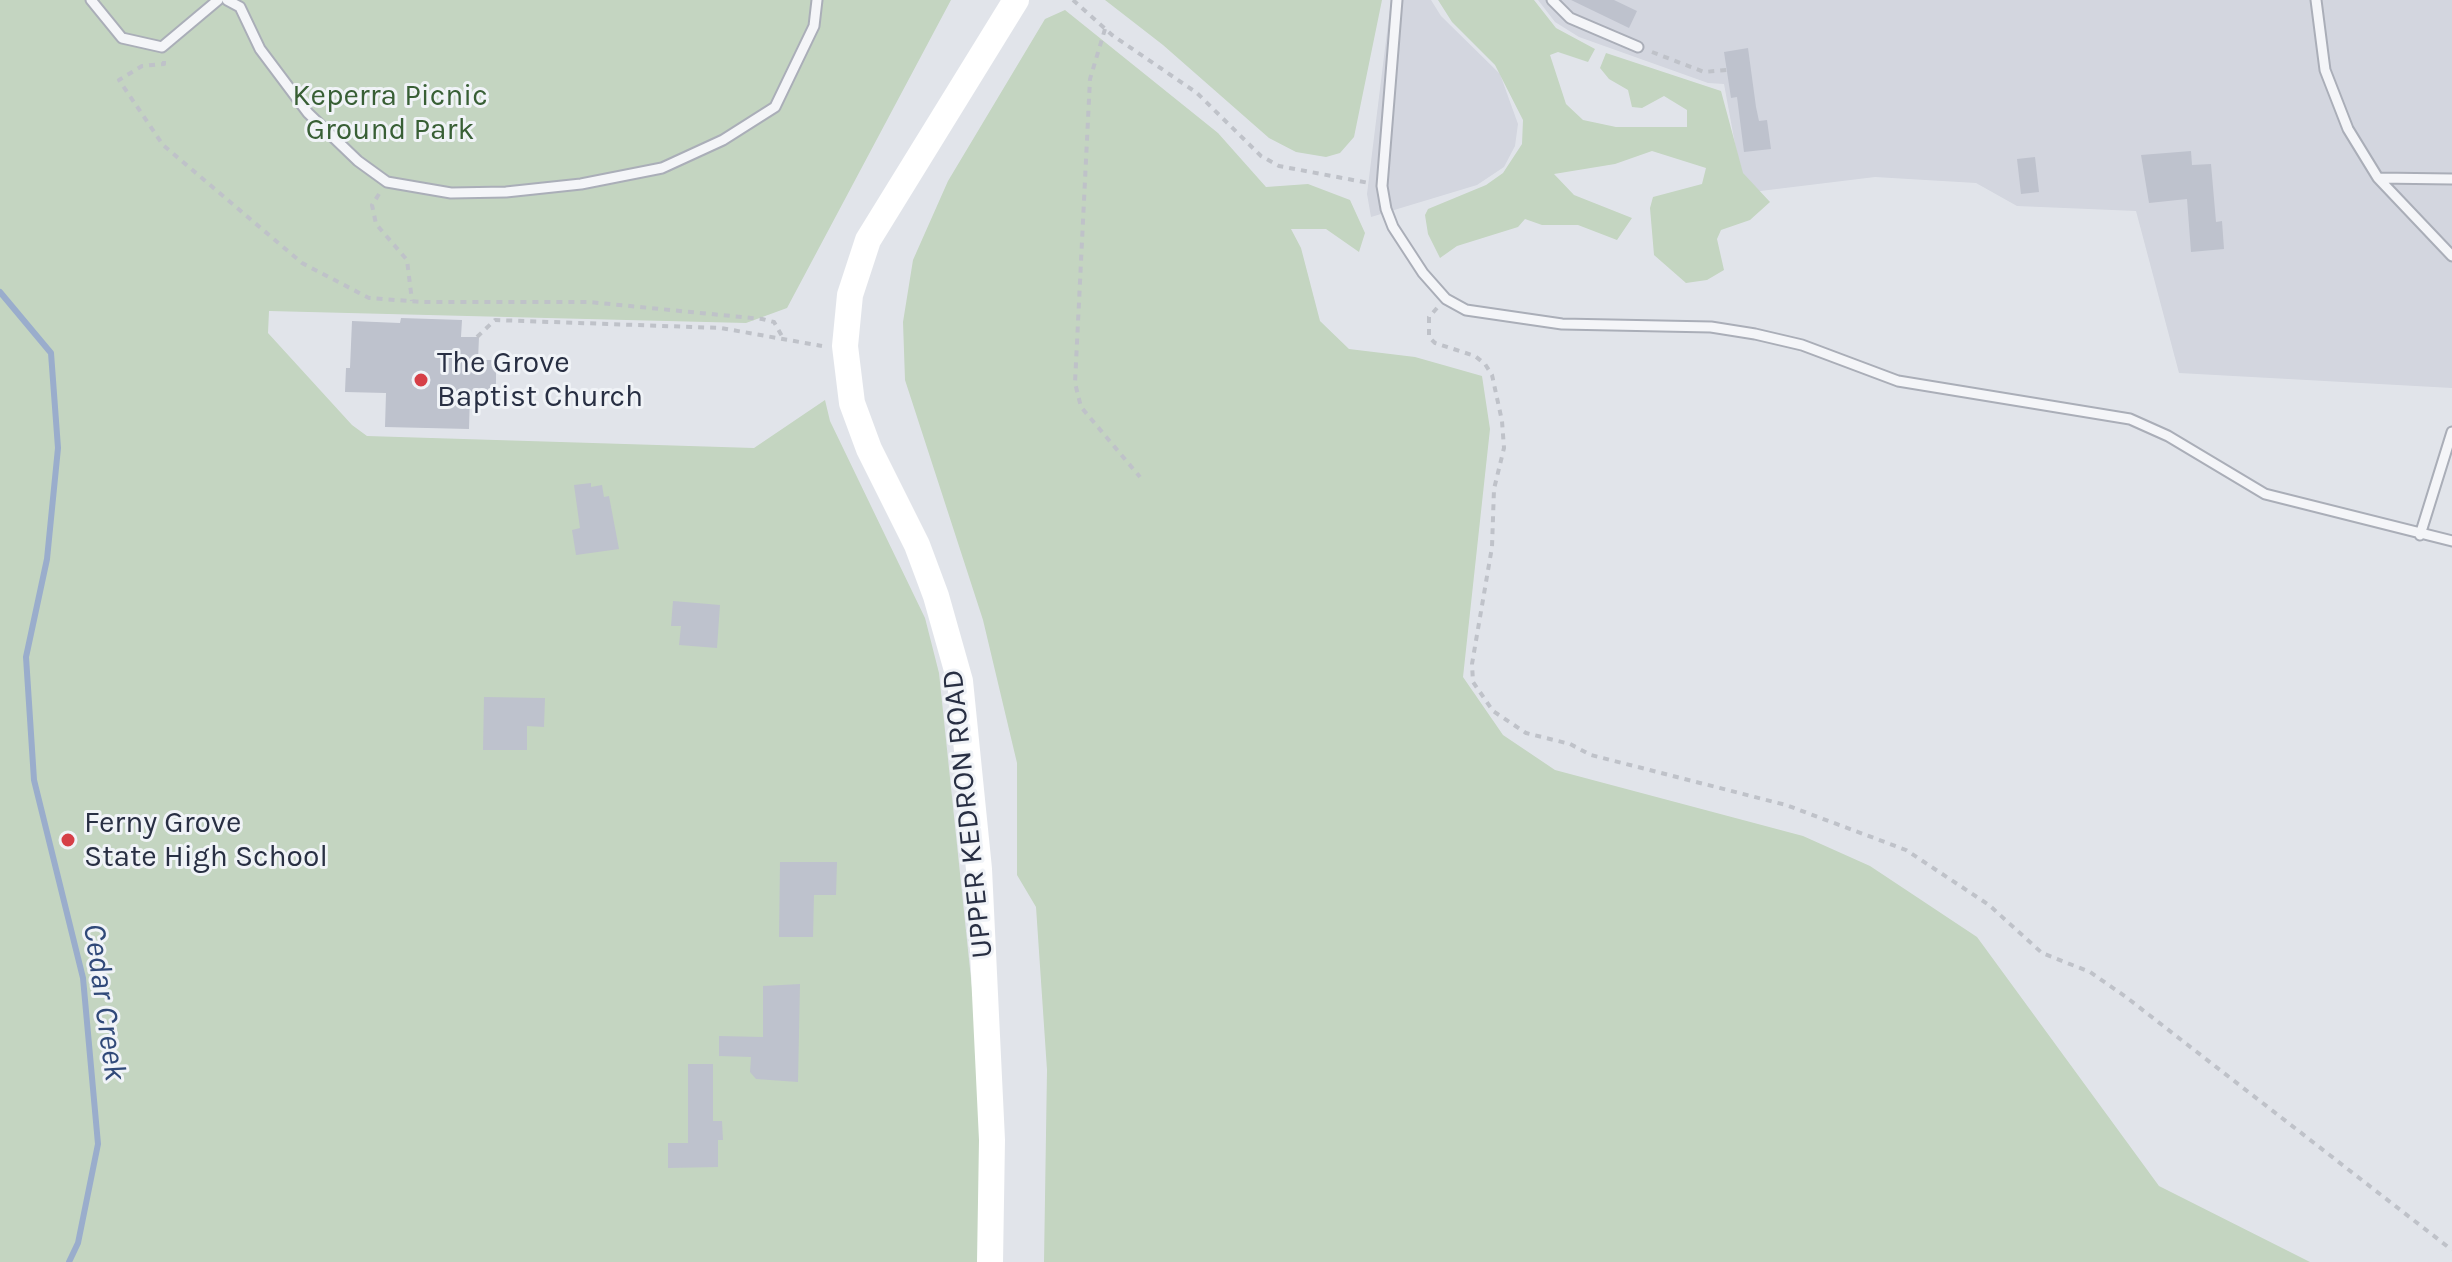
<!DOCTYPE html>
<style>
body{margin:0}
canvas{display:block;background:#e1e4ea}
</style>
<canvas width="2452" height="1262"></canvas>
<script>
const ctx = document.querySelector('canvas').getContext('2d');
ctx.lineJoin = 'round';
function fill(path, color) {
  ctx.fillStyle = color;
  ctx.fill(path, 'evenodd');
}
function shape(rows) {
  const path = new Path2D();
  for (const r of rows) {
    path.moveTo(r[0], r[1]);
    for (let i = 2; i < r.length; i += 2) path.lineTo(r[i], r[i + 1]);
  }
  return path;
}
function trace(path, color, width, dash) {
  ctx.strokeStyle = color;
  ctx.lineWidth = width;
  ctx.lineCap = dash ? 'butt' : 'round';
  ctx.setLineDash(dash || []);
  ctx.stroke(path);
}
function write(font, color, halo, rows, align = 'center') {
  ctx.font = font + ' Karla,sans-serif';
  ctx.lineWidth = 6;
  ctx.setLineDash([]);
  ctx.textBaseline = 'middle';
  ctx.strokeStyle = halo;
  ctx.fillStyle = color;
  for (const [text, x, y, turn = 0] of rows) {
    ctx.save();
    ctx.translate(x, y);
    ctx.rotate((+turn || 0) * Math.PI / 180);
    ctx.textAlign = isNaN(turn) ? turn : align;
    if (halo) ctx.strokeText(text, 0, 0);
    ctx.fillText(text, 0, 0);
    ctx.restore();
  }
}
const built = shape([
 [1391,0,1431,0,1441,16,1500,74,1518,124,1515,146,1504,167,1477,185,1371,217,1367,194],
 [1538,0,2452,0,2452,388,2179,373,2136,211,2017,206,1976,183,1875,177,1744,193,1724,84,1708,83,1579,37,1555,22]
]);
const green = shape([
 [0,0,951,0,787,308,746,323,269,311,268,333,352,425,367,436,754,448,825,400,830,421,925,618,939,673,981,1074,982,1262,0,1262],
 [1105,0,1382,0,1354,137,1340,153,1326,157,1296,152,1269,138,1163,45],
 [1438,0,1534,0,1556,28,1595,49,1588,62,1558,52,1550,55,1566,104,1583,120,1616,127,1687,127,1687,110,1664,96,1642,108,1632,107,1628,90,1609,79,1600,68,1606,53,1721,91,1743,173,1770,202,1750,220,1721,230,1717,239,1724,270,1707,280,1686,283,1654,255,1650,208,1653,197,1702,184,1706,168,1652,151,1615,164,1554,174,1574,195,1632,218,1617,240,1578,225,1542,225,1525,219,1518,227,1457,246,1440,258,1428,234,1425,215,1428,209,1486,185,1503,173,1522,144,1523,120,1495,65,1452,22],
 [1065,10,1218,133,1266,187,1308,184,1350,200,1365,233,1359,252,1326,229,1291,229,1301,248,1320,321,1349,349,1415,357,1482,376,1490,429,1463,677,1503,735,1555,770,1803,836,1870,866,1977,937,2159,1186,2310,1262,1044,1262,1047,1070,1036,907,1017,875,1017,763,983,620,905,380,903,322,913,260,948,181,1045,19]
]);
const stream = shape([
 [0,292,51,353,58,448,47,559,26,657,34,780,83,978,98,1144,78,1243,69,1262]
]);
const building = shape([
 [1571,0,1614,0,1637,11,1629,28],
 [1748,48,1756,107,1759,121,1767,120,1771,149,1744,152,1737,97,1731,98,1724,52],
 [2191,151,2192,165,2211,164,2216,222,2222,221,2224,249,2191,252,2187,199,2149,203,2141,155],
 [2035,157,2039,192,2021,194,2017,159],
 [401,318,462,320,461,337,479,337,478,360,496,360,496,394,470,393,469,429,385,427,386,393,345,392,346,368,350,368,352,321,400,323],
 [591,483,591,487,602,485,604,497,609,496,619,549,576,555,572,530,580,528,574,485],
 [673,601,720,605,717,648,679,645,681,626,671,626],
 [484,697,545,698,544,727,527,726,527,750,483,750],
 [780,862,837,862,836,895,814,895,813,937,779,937],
 [800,984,798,1082,756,1079,750,1072,751,1057,719,1056,719,1036,763,1037,763,986],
 [688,1064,713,1064,713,1121,722,1121,723,1140,718,1140,718,1167,668,1168,668,1143,688,1143]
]);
const path = shape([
 [1073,0,1112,35,1197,93,1261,156,1279,166,1369,183],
 [1105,29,1090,79,1075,383,1081,407,1140,477],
 [1652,52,1704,72,1727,70],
 [164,61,164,64,142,66,119,80,163,145,302,263,369,298,423,302,589,302,762,319,774,322,783,338],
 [379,194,372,205,376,224,407,260,412,301],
 [1437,308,1429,317,1429,337,1435,343,1475,356,1485,364,1492,375,1502,421,1504,448,1494,489,1492,547,1472,664,1473,682,1493,711,1526,733,1570,744,1591,755,1786,805,1906,850,1989,905,2042,953,2090,972,2126,997,2452,1250],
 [477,337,495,320,721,328,822,346]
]);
const service = shape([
 [91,0,122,38,162,47,218,0],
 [227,0,240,7,260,49,308,113,358,161,387,182,451,193,506,192,581,184,662,168,723,140,775,107,814,26,817,0],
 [1397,0,1382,186,1386,209,1393,227,1423,273,1446,299,1466,310,1562,324,1711,327,1755,334,1802,345,1898,381,2130,419,2168,436,2265,494,2452,541],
 [1552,0,1570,18,1638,47],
 [2316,0,2325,70,2348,129,2378,178,2452,179],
 [2378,178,2452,256],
 [2420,535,2452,432]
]);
const secondary = shape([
 [990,1262,992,1140,979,869,960,681,936,596,917,545,869,449,852,403,845,346,850,295,868,240,1016,0]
]);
const markers = [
 [421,380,8,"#d63f47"],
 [68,840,8,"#d63f47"]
];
const parkNames = [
 ["Keperra Picnic",390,96],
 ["Ground Park",390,130]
];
const poiNames = [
 ["The Grove",437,363],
 ["Baptist Church",437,397],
 ["Ferny Grove",84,823],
 ["State High School",84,857]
];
const streetNames = [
 ["UPPER KEDRON ROAD",968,814,-96]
];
const waterNames = [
 ["Cedar Creek",104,1002,82]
];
fill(built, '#d3d6df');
fill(green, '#c4d5c1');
trace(stream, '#9aadcc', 6);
fill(building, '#bec2cd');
trace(service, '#aaaeb8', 13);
trace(path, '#bfc2c9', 4, [6, 6]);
trace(service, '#f4f5f8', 9);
trace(secondary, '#fff', 26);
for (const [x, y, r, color] of markers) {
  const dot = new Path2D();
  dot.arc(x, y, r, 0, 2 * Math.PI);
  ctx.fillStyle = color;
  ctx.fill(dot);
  trace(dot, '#f0f3f7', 3);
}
write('30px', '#385f35', '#f0f3f7', parkNames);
write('30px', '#282f43', '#f0f3f7', poiNames, 'left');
write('30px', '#282f43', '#f0f3f7', streetNames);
write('italic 32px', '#304979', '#f0f3f7', waterNames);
</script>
